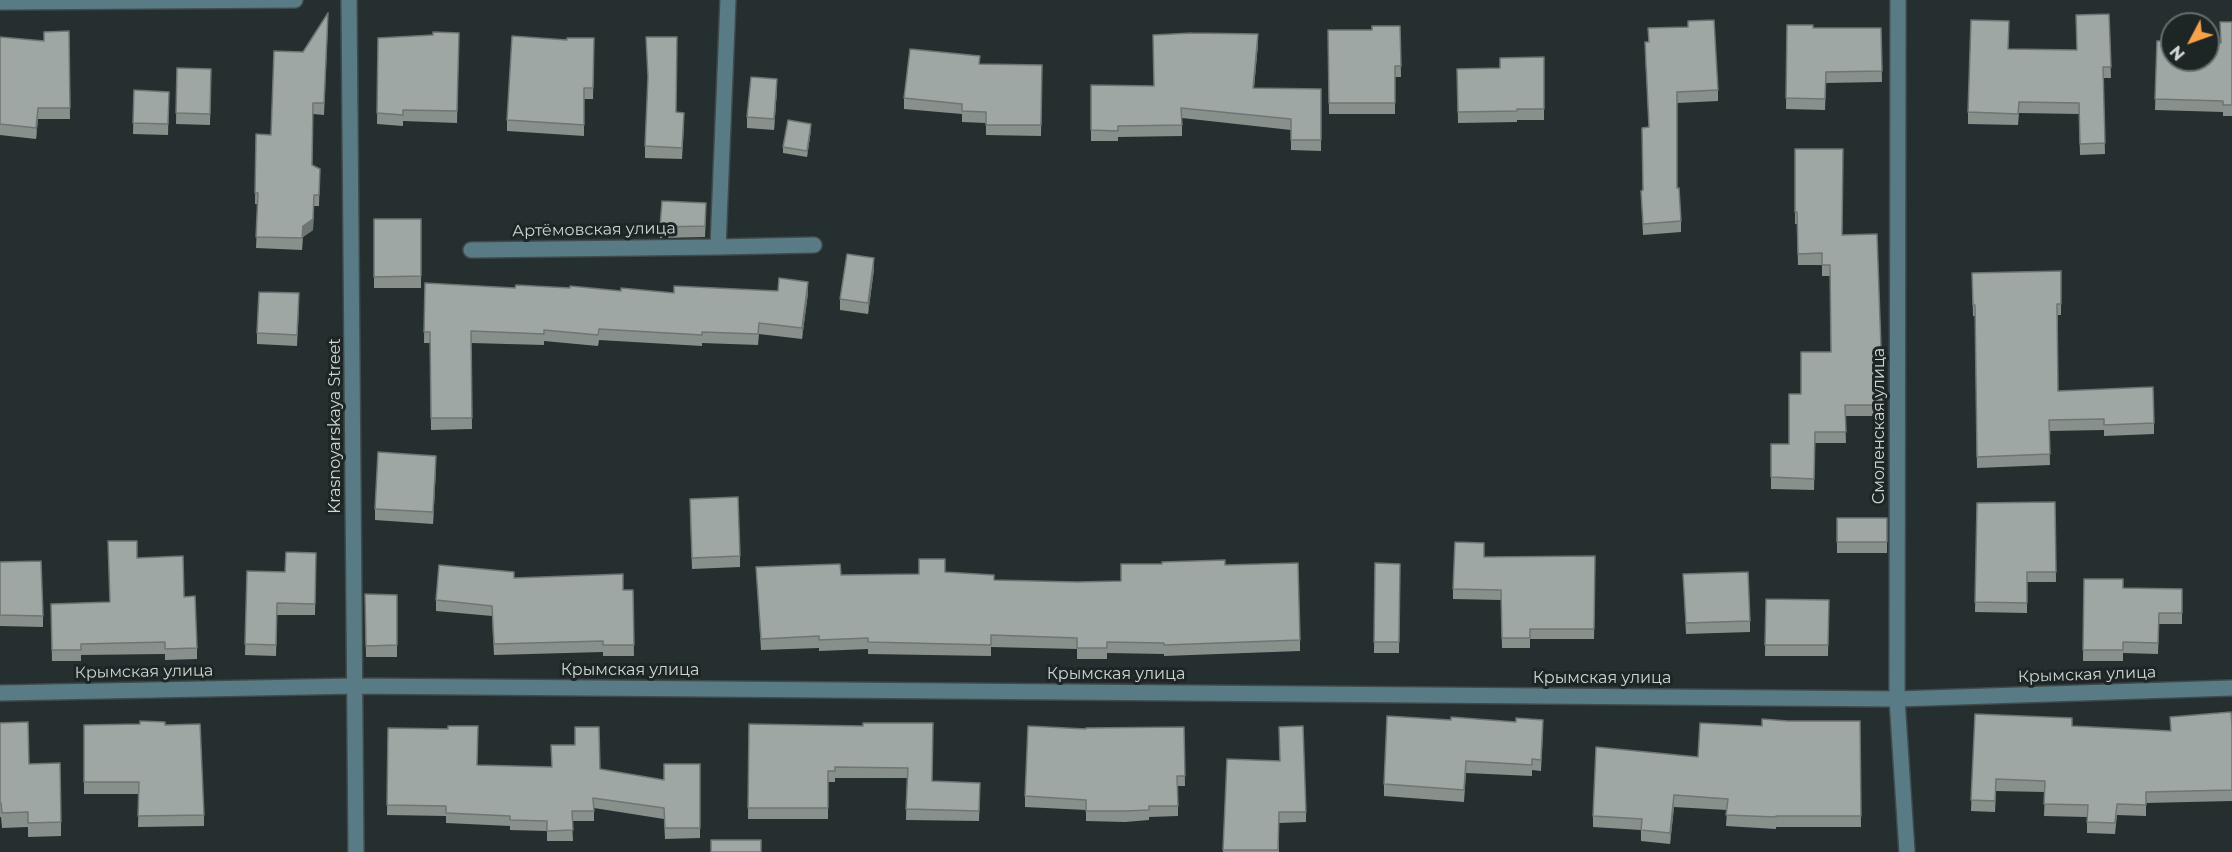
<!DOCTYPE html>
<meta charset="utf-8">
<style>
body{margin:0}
#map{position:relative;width:2232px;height:852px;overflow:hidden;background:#262f2f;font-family:Montserrat,sans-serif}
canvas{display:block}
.north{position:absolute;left:2160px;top:12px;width:60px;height:60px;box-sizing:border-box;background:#1d2525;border:2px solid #656c6c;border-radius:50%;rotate:229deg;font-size:16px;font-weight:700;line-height:24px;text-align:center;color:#d0d6d6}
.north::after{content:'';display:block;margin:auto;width:21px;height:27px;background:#f7a248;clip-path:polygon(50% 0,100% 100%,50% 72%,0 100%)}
</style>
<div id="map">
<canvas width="2232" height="852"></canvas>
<div class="north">N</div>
</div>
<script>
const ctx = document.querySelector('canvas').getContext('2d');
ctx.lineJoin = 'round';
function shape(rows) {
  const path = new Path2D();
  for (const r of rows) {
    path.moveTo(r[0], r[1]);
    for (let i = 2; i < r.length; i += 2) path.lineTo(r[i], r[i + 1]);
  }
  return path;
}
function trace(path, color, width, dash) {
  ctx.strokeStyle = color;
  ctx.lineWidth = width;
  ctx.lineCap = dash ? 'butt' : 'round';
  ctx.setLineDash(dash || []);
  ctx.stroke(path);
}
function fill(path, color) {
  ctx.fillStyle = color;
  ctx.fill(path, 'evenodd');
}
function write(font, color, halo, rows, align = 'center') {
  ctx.font = font + ' Montserrat,sans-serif';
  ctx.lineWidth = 6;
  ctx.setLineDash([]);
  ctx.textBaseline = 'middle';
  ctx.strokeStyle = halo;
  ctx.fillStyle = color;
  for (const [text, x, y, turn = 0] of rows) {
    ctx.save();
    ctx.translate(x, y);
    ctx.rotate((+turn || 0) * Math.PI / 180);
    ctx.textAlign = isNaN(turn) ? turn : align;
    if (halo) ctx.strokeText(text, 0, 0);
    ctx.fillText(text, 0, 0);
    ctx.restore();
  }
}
const minor = shape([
 [349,0,356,852],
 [728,0,718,247,814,245],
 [1898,0,1897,699,1907,852],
 [0,2,295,0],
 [471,250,718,247],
 [0,693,355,686,1897,699,2232,688]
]);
const wall = shape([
 [2109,14,2111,78,2103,78,2105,154,2080,155,2079,114,2019,113,2018,125,1968,124,1968,112,2009,49,2077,50],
 [2232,22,2232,116,2223,116,2223,112,2155,110,2157,41,2220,43],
 [328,24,324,115,313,114,312,166,320,169,319,206,314,206,313,230,303,237,302,250,256,248,258,204,255,204,256,134,271,135,303,52],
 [1787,25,1813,28,1881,28,1882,82,1826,83,1825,110,1786,109],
 [1400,26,1401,77,1395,77,1395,114,1329,114,1328,30,1372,30],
 [1648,28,1718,90,1718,101,1677,103,1677,188,1681,221,1681,232,1643,235,1641,191,1643,190,1649,127,1645,53,1645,42,1648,42],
 [69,31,70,119,38,119,36,139,0,135,0,37,44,41],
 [459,33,457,123,403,121,403,126,377,124,378,38],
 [594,38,593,99,584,99,584,136,507,131,507,120,567,40],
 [1258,44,1254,88,1321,89,1321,151,1291,150,1291,130,1182,118,1182,136,1118,137,1118,141,1091,141,1091,85,1154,86],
 [1544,57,1544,120,1517,120,1517,122,1458,123,1457,69,1500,68],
 [980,64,1042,65,1041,136,986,135,986,123,962,122,962,114,904,109,904,98],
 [177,68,211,69,210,125,176,124],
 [134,90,169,92,168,135,133,134],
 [777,90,774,130,747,128,747,117],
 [676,112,684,124,682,159,645,158,645,146],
 [811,130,807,157,783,153,783,147],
 [1795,149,1842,235,1883,405,1883,416,1845,416,1846,443,1815,443,1814,490,1771,489,1771,444,1789,444,1801,394,1831,352,1830,276,1822,276,1822,265,1798,265,1797,224,1795,224],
 [706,215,705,237,660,238,660,227],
 [374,219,421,219,421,288,374,288],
 [874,269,868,314,840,310,840,299],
 [2061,271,2061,315,2058,315,2058,391,2154,423,2154,434,2104,436,2104,430,2049,431,2050,465,1977,468,1975,316,1973,316,1972,273],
 [425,283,515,288,674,293,808,293,802,339,759,334,758,345,702,343,702,346,599,340,598,346,544,341,544,345,471,343,472,429,431,430,430,343,424,343],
 [299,305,297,346,257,344,257,333],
 [436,467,433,524,375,520,375,509],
 [2055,502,2056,582,2027,582,2027,613,1975,612,1977,503],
 [690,510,740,556,740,567,692,569],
 [1837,518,1887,518,1887,553,1837,553],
 [316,553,315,615,277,615,276,656,245,655,247,571,285,572],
 [1595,556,1594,639,1530,639,1530,648,1502,648,1501,600,1453,599,1453,589,1484,557],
 [137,558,184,597,197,648,197,659,165,660,165,654,81,655,81,661,52,661,51,604,109,602],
 [0,562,43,616,43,627,0,626],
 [1375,563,1400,564,1399,653,1374,653],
 [1225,565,1300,640,1300,651,1164,656,1164,654,1107,653,1107,659,1077,659,1077,649,991,647,991,656,868,654,868,649,819,651,819,648,761,650,756,567,841,575,919,574,945,572,994,580,1077,582,1121,581],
 [1683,574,1750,621,1750,632,1686,634],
 [514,578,623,590,633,590,634,656,603,656,603,652,494,655,492,616,436,611,436,600],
 [2084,579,2123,588,2182,589,2182,624,2159,624,2158,654,2123,653,2123,661,2083,661],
 [365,594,397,595,397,657,366,657],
 [1766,599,1829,600,1828,656,1765,656],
 [1975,714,2072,726,2170,731,2232,726,2232,801,2146,803,2146,816,2117,815,2115,834,2087,833,2087,817,2044,816,2045,792,1996,791,1995,812,1971,811],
 [1451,720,1543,731,1541,771,1532,770,1532,776,1466,773,1464,802,1384,796,1384,784],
 [1788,721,1860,721,1861,827,1776,827,1776,829,1726,826,1727,810,1674,807,1670,844,1641,841,1641,830,1593,827,1593,816,1698,757,1762,726],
 [0,723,29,764,61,822,61,836,28,837,28,827,2,828,1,817,0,817],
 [749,724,863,726,932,781,980,794,979,821,906,820,907,778,835,778,835,782,828,782,828,819,748,819],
 [84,725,165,725,204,815,204,826,138,827,139,794,84,794],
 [1184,727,1185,786,1178,786,1178,816,1149,817,1149,820,1125,822,1086,821,1086,810,1025,807,1025,796,1086,729],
 [388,728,477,765,600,769,664,780,700,764,700,838,665,839,664,819,594,808,594,821,572,821,573,841,547,841,547,831,510,830,510,826,446,823,446,816,387,815],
 [1227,759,1306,812,1306,822,1279,823,1279,852,1223,852]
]);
const shadedWall = shape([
 [1258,34,1258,44,1253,98,1253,88],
 [777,79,777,90,774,130,774,119],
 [38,108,38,119,36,139,36,128],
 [811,124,811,130,807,157,807,151],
 [314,195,313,230,303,237,302,250,303,226],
 [874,258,874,269,868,314,868,303],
 [808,282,808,293,802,339,802,328],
 [436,456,436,467,433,524,433,512],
 [1674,795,1674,807,1670,844,1670,833]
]);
const building = shape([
 [328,13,324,103,313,103,312,165,320,169,319,195,314,195,313,219,303,226,302,238,256,237,258,193,255,193,256,134,271,135,274,51,303,52,328,13],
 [2109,14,2111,67,2103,67,2105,143,2080,144,2079,103,2019,102,2018,114,1968,112,1971,20,2009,21,2008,49,2077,50,2076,15,2109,14],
 [1714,20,1718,90,1677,92,1677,188,1679,188,1681,221,1643,224,1641,191,1643,190,1642,128,1649,127,1645,42,1649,42,1648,28,1688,27,1688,21,1714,20],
 [2220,22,2232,22,2232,105,2223,105,2223,101,2155,99,2157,41,2172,41,2172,60,2208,60,2208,42,2221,43,2220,22],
 [1787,25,1813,25,1813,28,1881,28,1882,71,1826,72,1825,99,1786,98,1787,25],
 [1372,26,1400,26,1401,66,1395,66,1395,103,1329,103,1328,30,1372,30,1372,26],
 [69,31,70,108,38,108,36,128,0,124,0,37,44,41,44,32,69,31],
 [433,32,459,33,457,111,403,110,403,115,377,113,378,38,433,35,433,32],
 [1192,33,1258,34,1253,88,1321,89,1321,140,1291,140,1291,119,1181,108,1182,125,1118,126,1118,131,1091,130,1091,85,1154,86,1153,35,1192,33],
 [512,36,567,40,567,38,594,38,593,88,584,88,584,125,507,120,512,36],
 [646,37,677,37,676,112,684,113,682,148,645,146,648,77,646,37],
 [910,49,980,56,979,64,1042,65,1041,125,986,125,986,112,962,111,962,104,904,98,910,49],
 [1544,57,1544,109,1517,109,1517,111,1458,112,1457,69,1500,68,1500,58,1544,57],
 [177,68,211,69,210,114,176,113,177,68],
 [751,77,777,79,774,119,747,117,751,77],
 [134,90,169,92,168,124,133,123,134,90],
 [788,120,811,124,807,151,783,147,788,120],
 [1795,149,1843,149,1842,235,1877,234,1883,405,1845,405,1846,432,1815,432,1814,479,1771,477,1771,444,1789,444,1789,394,1801,394,1801,352,1831,352,1830,265,1822,265,1822,253,1798,254,1797,212,1795,212,1795,149],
 [662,201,706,203,705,226,660,227,662,201],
 [374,219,421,219,421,276,374,277,374,219],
 [847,254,874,258,868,303,840,299,847,254],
 [2061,271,2061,304,2057,304,2058,391,2153,387,2154,423,2104,425,2104,419,2049,420,2050,454,1977,457,1975,305,1973,305,1972,273,2061,271],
 [779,278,808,282,802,328,759,323,758,334,702,332,702,335,599,329,598,335,544,330,544,334,471,331,472,418,431,418,430,332,424,332,425,283,515,288,516,285,570,288,570,286,621,291,621,288,674,293,674,286,778,291,779,278],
 [259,292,299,293,297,335,257,333,259,292],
 [378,452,436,456,433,512,375,509,378,452],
 [738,497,740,556,692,558,690,499,738,497],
 [2055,502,2056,572,2027,572,2027,603,1975,602,1977,503,2055,502],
 [1837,518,1887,518,1887,542,1837,542,1837,518],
 [108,541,137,541,137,558,183,556,184,597,195,596,197,648,165,649,165,642,81,644,81,650,52,650,51,604,110,602,108,541],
 [1455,542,1484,543,1484,557,1595,556,1594,629,1530,629,1530,638,1502,638,1501,590,1453,589,1455,542],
 [286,552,316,553,315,604,277,603,276,645,245,644,247,571,285,572,286,552],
 [919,559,945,559,945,572,994,575,994,580,1077,582,1121,581,1121,564,1162,564,1162,562,1225,560,1225,565,1298,563,1300,640,1164,645,1164,643,1107,642,1107,648,1077,648,1077,638,991,635,991,645,868,642,868,638,819,640,819,636,761,639,756,567,840,564,841,575,919,574,919,559],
 [41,561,43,616,0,615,0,562,41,561],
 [1375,563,1400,564,1399,642,1374,642,1375,563],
 [439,565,514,572,514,578,623,574,623,590,633,590,634,645,603,645,603,641,494,644,492,606,436,600,439,565],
 [1748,572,1750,621,1686,623,1683,574,1748,572],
 [2084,579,2123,579,2123,588,2182,589,2182,613,2159,613,2158,643,2123,642,2123,650,2083,650,2084,579],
 [365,594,397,595,397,645,366,646,365,594],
 [1766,599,1829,600,1828,645,1765,645,1766,599],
 [2231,712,2232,726,2232,790,2146,792,2146,805,2117,804,2115,823,2087,822,2088,805,2044,804,2045,781,1996,779,1995,801,1971,800,1975,714,2072,718,2072,726,2171,731,2170,717,2231,712],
 [1387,716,1451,720,1451,717,1516,722,1516,718,1543,720,1541,760,1532,759,1532,765,1466,761,1464,790,1384,784,1387,716],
 [1762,719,1788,721,1860,721,1861,816,1776,816,1776,817,1726,815,1728,799,1674,795,1670,833,1641,830,1642,819,1593,816,1596,747,1698,757,1700,723,1762,726,1762,719],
 [140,721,165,722,165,725,200,724,204,815,138,816,139,782,84,782,84,725,140,724,140,721],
 [28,722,29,764,60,763,61,822,28,823,28,812,2,813,1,803,0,803,0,723,28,722],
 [863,723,933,723,932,781,980,783,979,811,906,809,908,768,835,767,835,771,828,771,828,808,748,808,749,724,863,726,863,723],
 [448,726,478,726,477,765,552,767,551,745,575,745,575,727,599,727,600,769,664,780,664,764,700,764,700,828,665,828,664,808,593,798,594,811,572,811,573,830,547,831,547,821,510,820,510,816,446,813,446,806,387,805,388,728,448,729,448,726],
 [1028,726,1086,729,1086,728,1184,727,1185,776,1177,776,1178,806,1149,806,1149,810,1125,811,1086,811,1086,800,1025,796,1028,726],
 [1303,726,1306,812,1279,812,1278,850,1223,850,1227,759,1280,761,1279,727,1303,726],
 [711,840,761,840,761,852,711,852,711,840]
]);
const streetNames = [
 ["Артёмовская улица",594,230,-1],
 ["Krasnoyarskaya Street",335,426,-90],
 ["Смоленская улица",1879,426,-90],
 ["Крымская улица",630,670],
 ["Крымская улица",144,672,-1],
 ["Крымская улица",1116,674],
 ["Крымская улица",2087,675,-2],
 ["Крымская улица",1602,678]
];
trace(minor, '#414a4a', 18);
trace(minor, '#597b86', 15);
fill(wall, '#88908c');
fill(shadedWall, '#6f7572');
fill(building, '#9ea7a3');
trace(building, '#6f7572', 1.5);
write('16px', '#d0d6d6', '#1d2525', streetNames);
</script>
